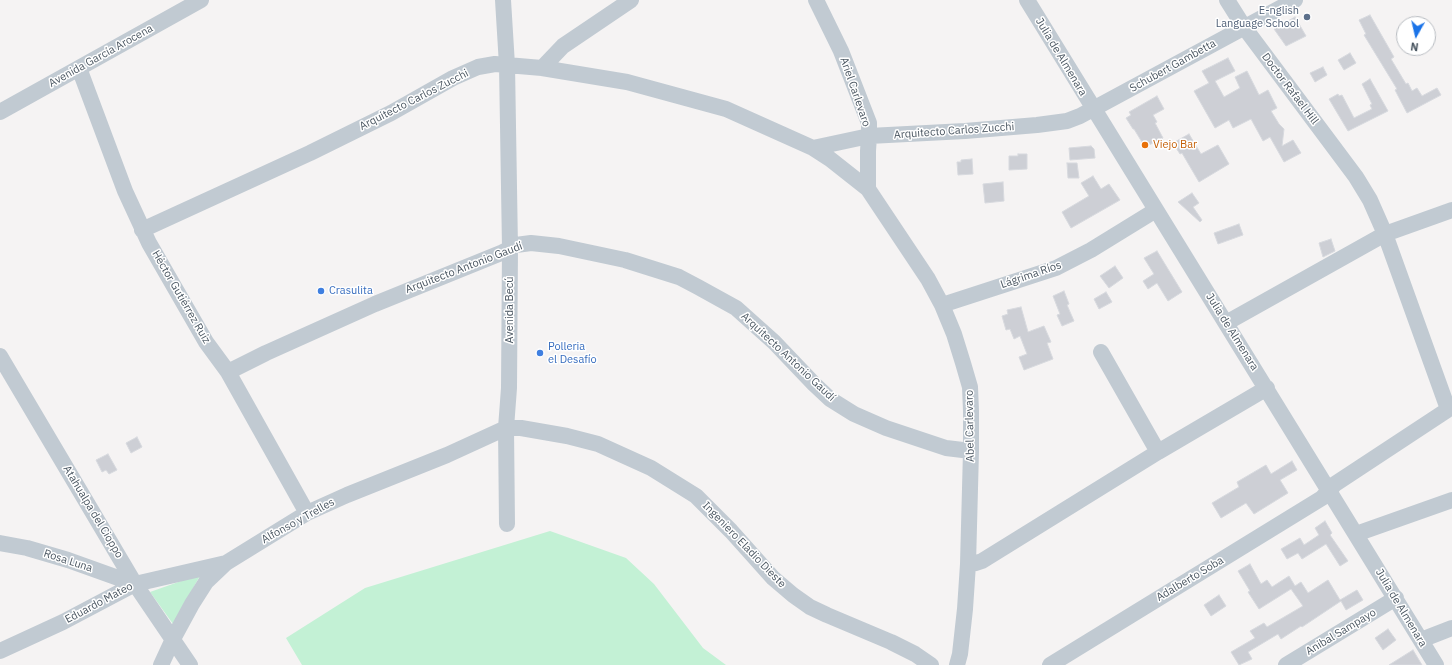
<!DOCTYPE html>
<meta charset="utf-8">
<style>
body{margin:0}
#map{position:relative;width:1452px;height:665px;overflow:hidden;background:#f5f3f3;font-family:"IBM Plex Sans",sans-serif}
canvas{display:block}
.north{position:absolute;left:1396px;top:16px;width:40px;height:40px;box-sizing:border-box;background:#fff;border:1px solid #b7bbc0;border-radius:50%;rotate:188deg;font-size:11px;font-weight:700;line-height:16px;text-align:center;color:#4a5661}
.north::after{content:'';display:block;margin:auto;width:14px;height:18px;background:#1a73e8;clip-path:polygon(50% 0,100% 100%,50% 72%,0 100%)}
</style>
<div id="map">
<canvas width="1452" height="665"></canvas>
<div class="north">N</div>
</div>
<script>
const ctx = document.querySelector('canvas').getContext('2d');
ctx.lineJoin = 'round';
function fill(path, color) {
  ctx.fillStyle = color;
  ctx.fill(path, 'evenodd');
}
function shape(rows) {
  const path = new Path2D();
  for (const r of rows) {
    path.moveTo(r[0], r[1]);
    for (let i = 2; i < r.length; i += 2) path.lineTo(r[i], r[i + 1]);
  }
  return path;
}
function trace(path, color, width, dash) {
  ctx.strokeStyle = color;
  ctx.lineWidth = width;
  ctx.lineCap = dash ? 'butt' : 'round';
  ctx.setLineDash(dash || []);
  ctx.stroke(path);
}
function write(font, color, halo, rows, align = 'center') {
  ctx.font = font + ' "IBM Plex Sans",sans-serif';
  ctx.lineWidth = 3;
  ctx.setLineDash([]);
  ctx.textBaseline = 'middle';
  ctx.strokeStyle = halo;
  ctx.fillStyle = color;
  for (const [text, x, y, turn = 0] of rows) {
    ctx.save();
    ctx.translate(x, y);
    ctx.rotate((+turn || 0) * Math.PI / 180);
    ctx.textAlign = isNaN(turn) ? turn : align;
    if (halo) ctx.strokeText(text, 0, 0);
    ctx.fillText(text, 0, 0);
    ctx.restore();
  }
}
const green = shape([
 [550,531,626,558,654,584,703,648,726,665,302,665,286,638,365,588],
 [201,574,173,624,150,592]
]);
const building = shape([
 [1370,15,1394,57,1391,59,1406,84,1408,83,1412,91,1417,88,1422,96,1437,88,1441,95,1407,113,1395,90,1397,89,1364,35,1366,34,1359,20,1370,15],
 [1295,17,1306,36,1286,46,1274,29,1295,17],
 [1350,53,1356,63,1344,70,1338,60,1350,53],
 [1228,58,1235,71,1215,81,1224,97,1240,88,1235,77,1247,71,1259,95,1268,90,1277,108,1271,111,1279,124,1284,129,1282,146,1293,140,1301,153,1284,162,1270,137,1263,141,1251,119,1233,128,1229,120,1215,128,1194,91,1209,83,1202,71,1228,58],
 [1323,67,1327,75,1315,82,1310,73,1323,67],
 [1370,79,1388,111,1348,131,1329,99,1338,94,1339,96,1342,95,1354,118,1372,109,1370,105,1372,104,1362,84,1370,79],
 [1157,96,1164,109,1153,115,1157,122,1155,123,1163,138,1145,147,1134,129,1133,129,1126,118,1131,115,1129,112,1157,96],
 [1189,134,1201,154,1218,145,1229,164,1199,182,1182,153,1180,154,1173,143,1189,134],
 [1091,146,1094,149,1095,158,1070,160,1069,148,1091,146],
 [1018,154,1027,154,1027,169,1009,170,1009,156,1018,156,1018,154],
 [972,159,973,174,958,175,957,162,961,162,961,160,972,159],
 [1067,163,1077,163,1079,178,1068,178,1067,163],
 [1093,176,1101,189,1109,184,1120,200,1071,228,1062,212,1089,196,1081,183,1093,176],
 [1003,182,1004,201,985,203,983,184,1003,182],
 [1192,193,1199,203,1193,207,1202,220,1200,222,1178,202,1192,193],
 [1239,224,1243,235,1218,244,1214,233,1239,224],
 [1331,239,1335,251,1323,257,1319,243,1331,239],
 [1157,251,1182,292,1168,301,1157,283,1148,289,1143,281,1154,274,1144,258,1157,251],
 [1115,266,1123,278,1109,288,1100,276,1115,266],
 [1064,291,1069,304,1067,305,1074,321,1062,326,1057,315,1060,314,1053,296,1064,291],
 [1106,292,1112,302,1099,309,1094,299,1106,292],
 [1021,307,1028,332,1044,326,1051,342,1047,343,1053,359,1024,370,1019,357,1027,354,1020,336,1014,339,1010,329,1006,330,1002,316,1008,314,1007,310,1021,307],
 [137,437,142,447,131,453,126,443,137,437],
 [108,454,117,470,109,474,106,470,102,472,96,460,108,454],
 [1292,461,1297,470,1280,480,1288,493,1254,514,1246,503,1221,518,1212,503,1239,487,1237,482,1266,465,1271,474,1292,461],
 [1325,521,1332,533,1330,535,1348,561,1340,566,1326,544,1302,559,1298,553,1287,559,1281,549,1300,538,1304,545,1319,535,1315,528,1325,521],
 [1250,564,1261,584,1267,580,1272,587,1289,576,1295,586,1301,582,1308,593,1328,580,1340,600,1357,590,1363,600,1346,610,1341,601,1302,627,1301,626,1281,639,1278,634,1248,652,1252,659,1239,665,1231,652,1255,638,1250,631,1264,623,1267,627,1303,606,1291,589,1259,609,1248,592,1250,591,1238,571,1250,564],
 [1219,595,1226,606,1211,616,1204,605,1219,595],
 [1388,629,1396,640,1383,650,1375,638,1388,629],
 [1413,650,1422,665,1389,665,1413,650]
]);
const minor = shape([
 [503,0,507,65,510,248,509,388,506,428,507,524],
 [816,0,841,51,869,123,869,136,868,151,868,189],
 [1027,0,1436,665],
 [1227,0,1244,27,1356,177,1370,200,1385,234,1448,409],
 [79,68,125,191,149,243,206,342,228,372,307,513],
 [542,68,563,46,631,0],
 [0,112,201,0],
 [813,148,869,136,965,131,1037,125,1067,121,1080,116,1295,0],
 [142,230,310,153,391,113,453,78,478,67,495,64,542,68,627,82,726,109,813,148,830,159,868,189,928,279,942,305,954,334,963,363,970,387,971,411,971,451,968,564,965,609,960,654,957,665],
 [942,305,1056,268,1091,250,1156,210],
 [1226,323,1385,234,1452,210],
 [1101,352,1158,452],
 [0,356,135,584,190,665],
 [228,372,266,353,375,304,501,253,516,245,531,243,559,246,625,260,679,277,698,287,736,308,774,342,814,384,830,399,854,414,886,428,946,448,971,451],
 [1356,534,1452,500],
 [0,543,27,548,68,560,135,584],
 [968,564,976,563,982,561,1158,452,1267,388],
 [1421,640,1452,628],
 [0,651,63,622,135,584,226,563],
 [161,665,173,639,192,604,206,582,226,563,307,513,347,495,447,455,506,428,521,428,567,436,598,444,651,468,696,496,731,531,773,578,793,595,810,607,827,615,891,642,915,654,931,665],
 [1050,665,1322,498,1335,484,1452,407],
 [1286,665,1396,598]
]);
const markers = [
 [1307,17,4,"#5c6f8a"],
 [1145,145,4,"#e8710a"],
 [321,291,4,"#3f7fe0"],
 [540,353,4,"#3f7fe0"]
];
const serviceNames = [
 ["E-nglish",1299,11],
 ["Language School",1299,24]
];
const streetNames = [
 ["Avenida García Arocena",101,56,-29],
 ["Julia de Almenara",1061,57,59],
 ["Schubert Gambetta",1173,66,-29],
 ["Doctor Rafael Hill",1290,89,53],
 ["Ariel Carlevaro",855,92,71],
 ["Arquitecto Carlos Zucchi",414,100,-27],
 ["Arquitecto Carlos Zucchi",954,131,-4],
 ["Arquitecto Antonio Gaudí",464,268,-21],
 ["Lágrima Ríos",1031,275,-19],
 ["Héctor Gutiérrez Ruiz",181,297,60],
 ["Avenida Becú",510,310,-90],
 ["Julia de Almenara",1232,332,58],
 ["Arquitecto Antonio Gaudí",788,357,43],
 ["Abel Carlevaro",970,426,-91],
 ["Atahualpa del Cioppo",93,512,59],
 ["Alfonso y Trelles",298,521,-29],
 ["Ingeniero Eladio Dieste",744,545,46],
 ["Rosa Luna",68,561,18],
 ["Adalberto Soba",1190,579,-31],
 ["Eduardo Mateo",99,603,-28],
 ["Julia de Almenara",1401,608,59],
 ["Anibal Sampayo",1341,632,-31]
];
const foodNames = [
 ["Viejo Bar",1153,145]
];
const shopNames = [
 ["Crasulita",329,291],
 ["Polleria",548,347],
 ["el Desafío",548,360]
];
fill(green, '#c3f1d5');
fill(building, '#cdcfd5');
trace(building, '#d7d9de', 1);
trace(minor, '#c1cad2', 16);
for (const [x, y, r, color] of markers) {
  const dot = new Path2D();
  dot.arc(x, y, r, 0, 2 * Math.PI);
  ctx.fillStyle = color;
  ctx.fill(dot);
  trace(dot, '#fff', 1.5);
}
write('11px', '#4e5e75', '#fff', serviceNames, 'right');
write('11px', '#4a5661', '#fff', streetNames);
write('11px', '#c56008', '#fff', foodNames, 'left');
write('11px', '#366cbe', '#fff', shopNames, 'left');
</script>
